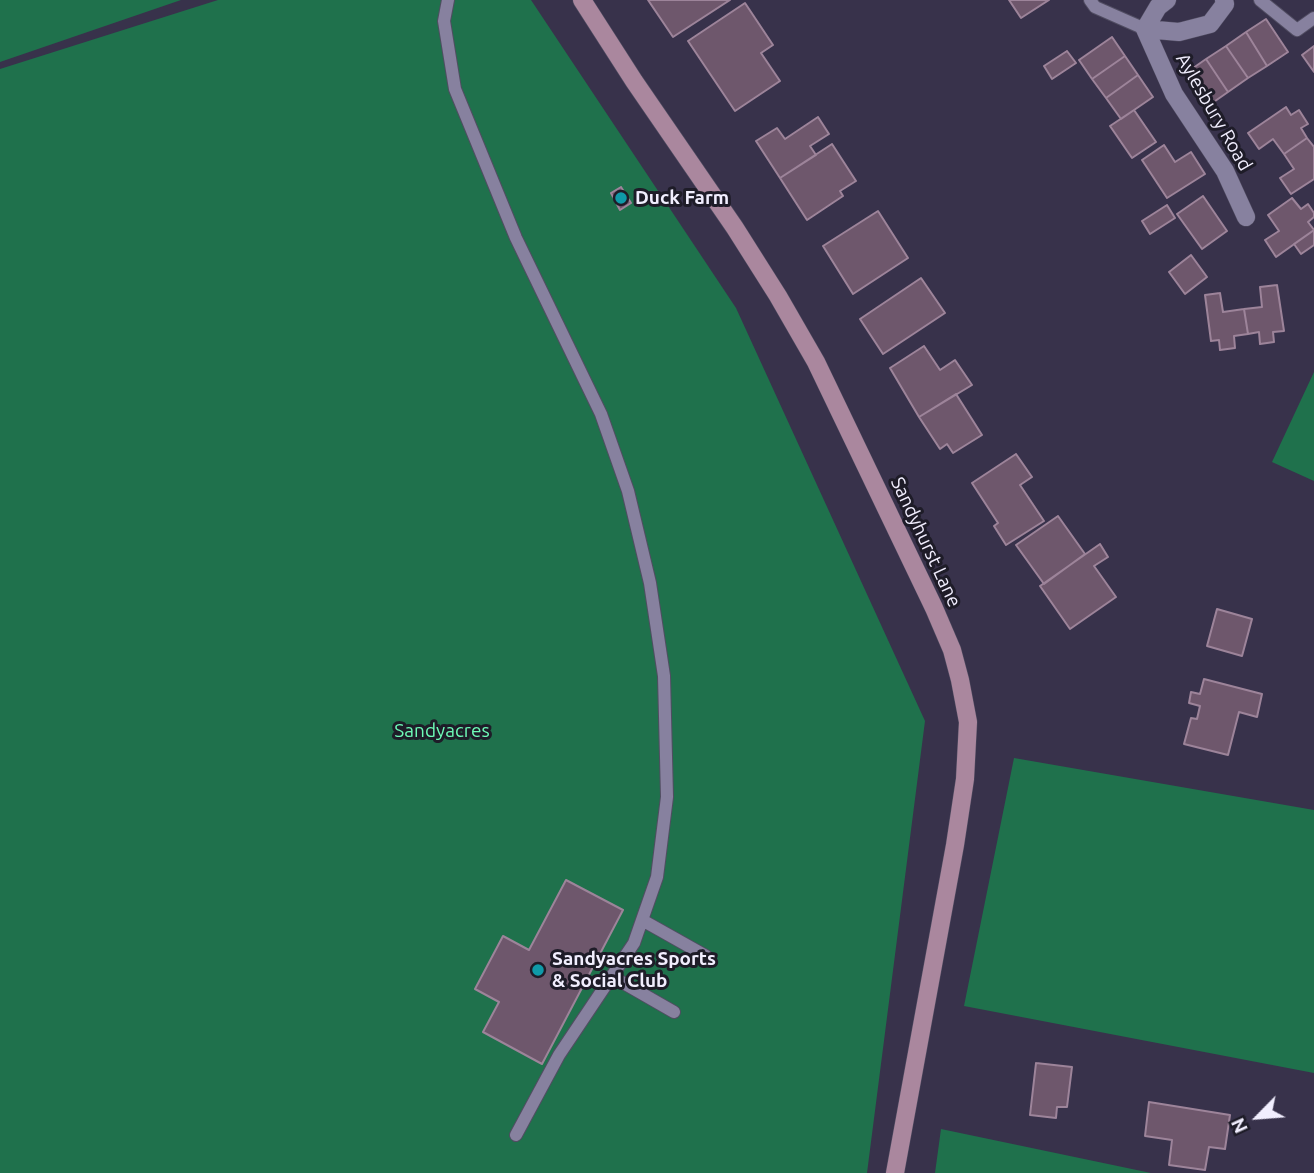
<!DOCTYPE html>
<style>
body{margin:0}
#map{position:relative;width:1314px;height:1173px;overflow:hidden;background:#38324b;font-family:Ubuntu,sans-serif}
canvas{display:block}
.north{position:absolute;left:1223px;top:1082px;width:70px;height:70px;-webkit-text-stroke:5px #1e1c28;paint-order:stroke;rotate:245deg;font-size:19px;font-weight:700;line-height:28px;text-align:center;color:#f1eefe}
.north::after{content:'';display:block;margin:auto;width:24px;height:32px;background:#f1eefe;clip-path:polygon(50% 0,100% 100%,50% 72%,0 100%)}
</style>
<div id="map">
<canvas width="1314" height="1173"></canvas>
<div class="north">N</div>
</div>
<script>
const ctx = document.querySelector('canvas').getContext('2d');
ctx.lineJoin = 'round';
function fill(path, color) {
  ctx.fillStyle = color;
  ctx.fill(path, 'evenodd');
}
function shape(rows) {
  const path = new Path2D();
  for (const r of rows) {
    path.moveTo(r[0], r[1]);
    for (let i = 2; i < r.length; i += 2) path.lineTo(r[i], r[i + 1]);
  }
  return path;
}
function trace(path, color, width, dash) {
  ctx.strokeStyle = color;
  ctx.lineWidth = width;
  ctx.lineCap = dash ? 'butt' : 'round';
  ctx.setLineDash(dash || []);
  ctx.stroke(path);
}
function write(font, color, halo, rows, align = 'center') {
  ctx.font = font + ' Ubuntu,sans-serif';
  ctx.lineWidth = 6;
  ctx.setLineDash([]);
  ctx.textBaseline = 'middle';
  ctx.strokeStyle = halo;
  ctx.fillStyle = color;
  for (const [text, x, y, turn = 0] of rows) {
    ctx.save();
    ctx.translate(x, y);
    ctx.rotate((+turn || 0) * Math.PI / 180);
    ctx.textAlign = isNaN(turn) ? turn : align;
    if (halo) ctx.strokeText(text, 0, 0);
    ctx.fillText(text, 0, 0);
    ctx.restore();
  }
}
const green = shape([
 [0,0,181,0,0,62],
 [218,0,531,0,736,308,925,721,867,1173,0,1173,0,69],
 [1314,372,1314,481,1272,462],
 [1014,758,1314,810,1314,1073,964,1006],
 [941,1129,1151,1173,935,1173]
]);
const building = shape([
 [648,0,730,0,673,37,648,0],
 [1009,0,1049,0,1021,18,1009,0],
 [745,3,773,45,761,53,780,81,735,111,688,41,745,3],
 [1266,19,1288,52,1267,66,1246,32,1266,19],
 [1246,32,1267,66,1248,78,1226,46,1246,32],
 [1112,37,1125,56,1092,79,1079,60,1112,37],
 [1226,46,1248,78,1228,92,1206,59,1226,46],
 [1314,46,1314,72,1302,55,1314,46],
 [1067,51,1076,63,1052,79,1044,66,1067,51],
 [1125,56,1138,75,1106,98,1092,79,1125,56],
 [1206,59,1228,92,1208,106,1186,73,1206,59],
 [1138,75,1153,97,1121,119,1106,98,1138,75],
 [1286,107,1291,115,1299,110,1308,124,1301,128,1307,138,1284,154,1273,139,1259,149,1248,133,1286,107],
 [1134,110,1156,142,1132,158,1110,126,1134,110],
 [818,117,829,134,810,146,816,155,780,178,756,141,777,128,785,139,818,117],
 [1307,138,1314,147,1314,179,1291,194,1280,178,1294,169,1284,154,1307,138],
 [832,144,856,181,840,191,843,196,807,220,780,178,832,144],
 [1164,145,1175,162,1191,152,1205,174,1167,198,1142,160,1164,145],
 [621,187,631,203,620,210,611,193,621,187],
 [1203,196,1227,231,1202,249,1177,214,1203,196],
 [1292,198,1301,209,1308,204,1314,213,1314,217,1308,222,1314,230,1276,257,1265,240,1279,231,1268,215,1292,198],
 [1167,205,1175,218,1150,234,1142,221,1167,205],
 [878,211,908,258,853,294,823,246,878,211],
 [1314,230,1314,245,1301,254,1294,244,1314,230],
 [1191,255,1207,277,1185,294,1169,272,1191,255],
 [921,278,945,313,883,354,860,319,921,278],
 [1277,285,1284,331,1273,332,1274,342,1260,344,1259,332,1248,334,1244,309,1262,307,1260,287,1277,285],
 [1220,293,1223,312,1244,309,1248,334,1234,336,1235,348,1220,350,1219,340,1211,341,1205,295,1220,293],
 [924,346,940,370,955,360,972,385,919,417,890,368,924,346],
 [956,394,982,435,953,453,947,444,940,449,919,417,956,394],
 [1016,454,1032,477,1020,485,1044,521,1006,545,994,526,998,523,972,483,1016,454],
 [1058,516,1085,554,1044,584,1016,545,1058,516],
 [1100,544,1108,557,1094,566,1116,597,1070,629,1040,586,1100,544],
 [1217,609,1252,619,1242,656,1207,646,1217,609],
 [1204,679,1262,694,1257,717,1239,712,1228,755,1184,744,1191,718,1197,719,1200,706,1189,703,1191,692,1200,694,1204,679],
 [566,880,623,910,542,1064,483,1032,499,1002,475,989,503,936,529,950,566,880],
 [1036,1063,1072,1067,1067,1107,1057,1107,1056,1118,1030,1115,1036,1063],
 [1149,1102,1230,1115,1225,1149,1209,1147,1205,1170,1169,1165,1172,1140,1145,1136,1149,1102]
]);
const lane = shape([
 [448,0,444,21,455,89,516,238,601,414,628,491,650,583,664,676,667,797,657,877,634,943,559,1055,516,1135],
 [1090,0,1095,7,1145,29],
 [1260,0,1297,30,1314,18],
 [642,920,706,956],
 [613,977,674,1012]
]);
const street = shape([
 [1167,0,1158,7,1145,29,1174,94,1225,171,1246,217],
 [1145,29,1179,32,1210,24,1225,4,1224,0]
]);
const secondary = shape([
 [582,0,634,81,735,228,778,296,816,362,934,608,952,650,960,680,968,722,965,779,955,845,895,1173]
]);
const markers = [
 [621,198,7,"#0f9aa8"],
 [538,970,7,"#0f9aa8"]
];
const streetNames = [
 ["Aylesbury Road",1214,112,60],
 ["Sandyhurst Lane",926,542,65]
];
const poiNames = [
 ["Duck Farm",635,198],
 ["Sandyacres Sports",552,959],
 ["& Social Club",552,981]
];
const parkNames = [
 ["Sandyacres",442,731]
];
fill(green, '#1f714c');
fill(building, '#6e576c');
trace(building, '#9d849a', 2);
trace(lane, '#514d62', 14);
trace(street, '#514d62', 19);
trace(secondary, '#514d62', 19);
trace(lane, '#87819f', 12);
trace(street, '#87819f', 18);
trace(secondary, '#aa879e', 18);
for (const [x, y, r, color] of markers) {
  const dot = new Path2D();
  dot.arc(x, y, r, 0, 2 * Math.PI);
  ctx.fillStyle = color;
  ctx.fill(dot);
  trace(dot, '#1e1c28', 2.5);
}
write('19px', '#f1eefe', '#1e1c28', streetNames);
write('bold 19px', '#f1eefe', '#1e1c28', poiNames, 'left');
write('19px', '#6efcb7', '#1e1c28', parkNames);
</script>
